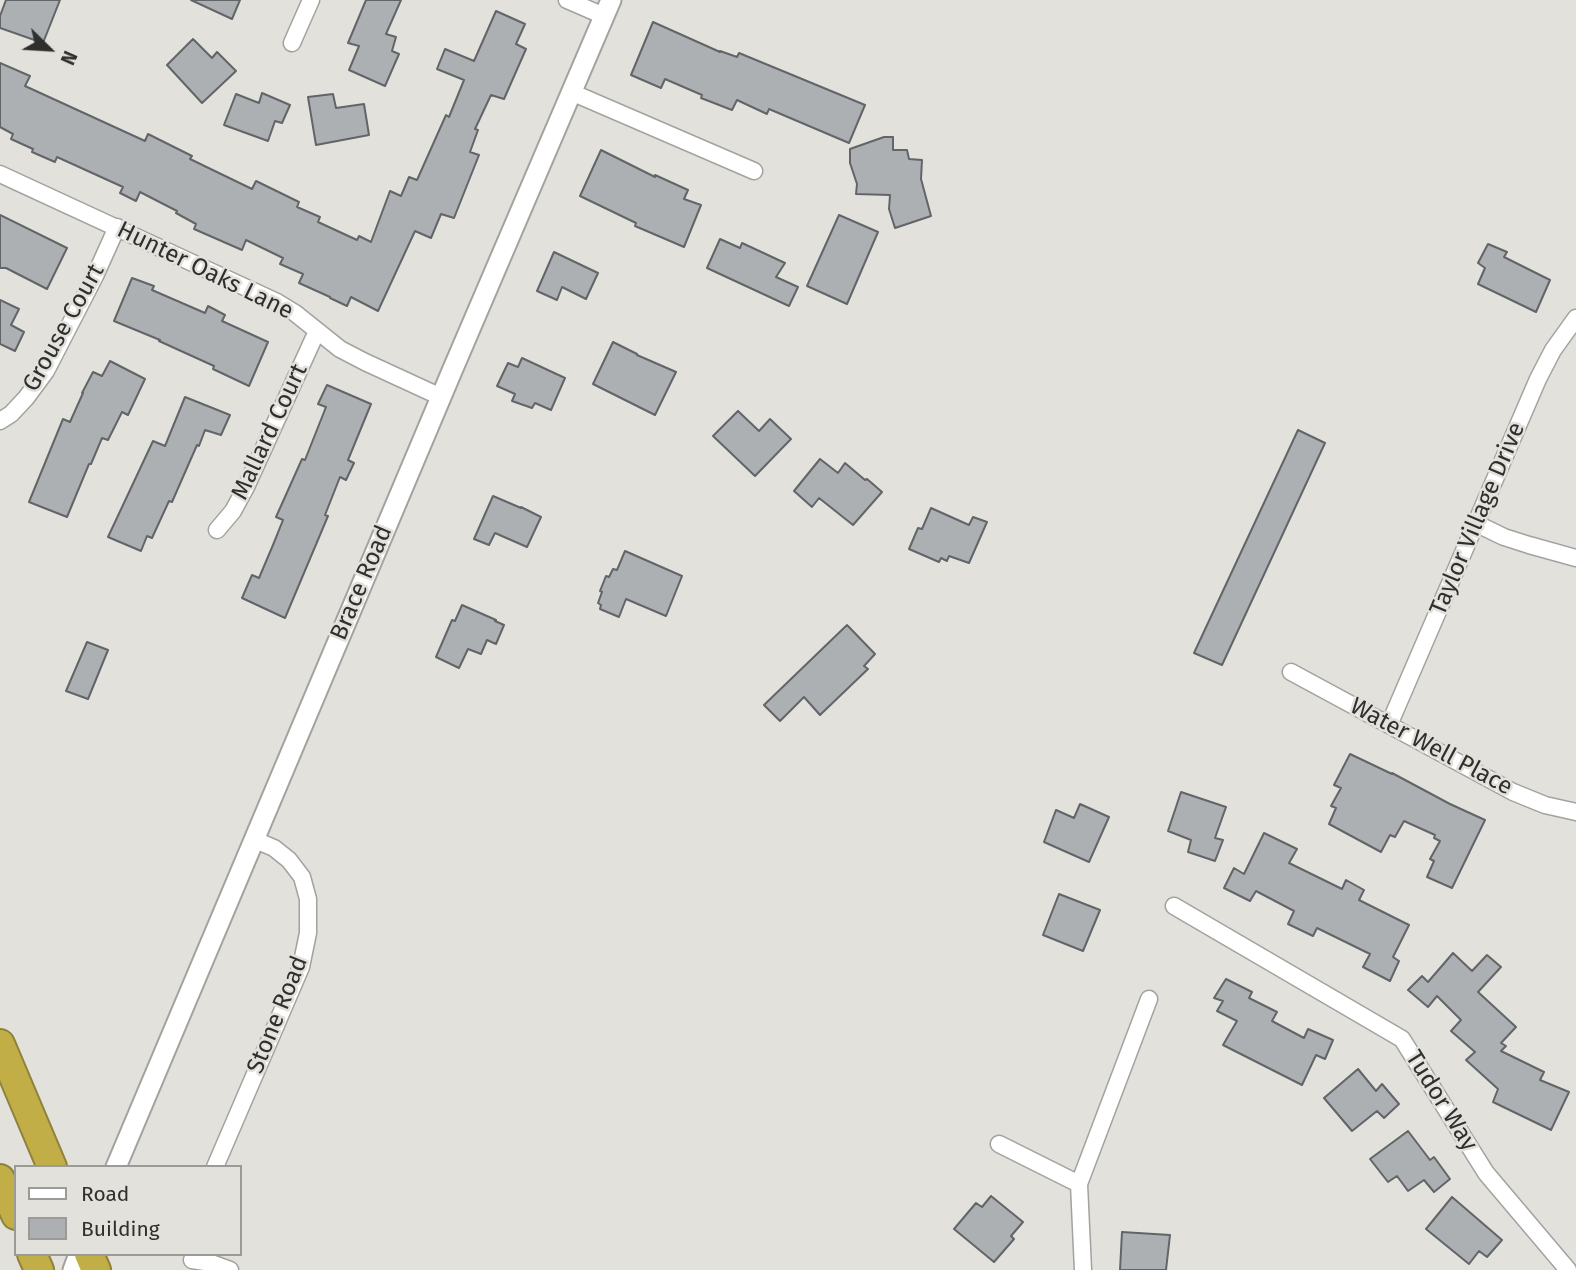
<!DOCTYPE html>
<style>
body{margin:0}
#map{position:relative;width:1576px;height:1270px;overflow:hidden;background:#e2e1dc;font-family:"Fira Sans",sans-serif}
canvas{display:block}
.legend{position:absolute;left:14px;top:1165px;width:228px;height:91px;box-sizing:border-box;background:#e2e1dc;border:2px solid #9a9a96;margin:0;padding:9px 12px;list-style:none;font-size:21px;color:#2f2f2d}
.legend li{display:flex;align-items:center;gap:14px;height:35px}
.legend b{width:35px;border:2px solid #9a9a96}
.north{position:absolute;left:14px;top:14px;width:70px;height:70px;-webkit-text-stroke:5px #e2e1dc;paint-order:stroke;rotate:114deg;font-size:19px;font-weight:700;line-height:28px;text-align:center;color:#2f2f2d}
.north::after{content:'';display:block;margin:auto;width:24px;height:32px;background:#2f2f2d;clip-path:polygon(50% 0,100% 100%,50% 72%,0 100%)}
</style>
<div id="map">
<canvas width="1576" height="1270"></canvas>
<ul class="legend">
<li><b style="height:9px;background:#fff"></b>Road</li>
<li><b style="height:19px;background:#acb0b3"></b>Building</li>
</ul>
<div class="north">N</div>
</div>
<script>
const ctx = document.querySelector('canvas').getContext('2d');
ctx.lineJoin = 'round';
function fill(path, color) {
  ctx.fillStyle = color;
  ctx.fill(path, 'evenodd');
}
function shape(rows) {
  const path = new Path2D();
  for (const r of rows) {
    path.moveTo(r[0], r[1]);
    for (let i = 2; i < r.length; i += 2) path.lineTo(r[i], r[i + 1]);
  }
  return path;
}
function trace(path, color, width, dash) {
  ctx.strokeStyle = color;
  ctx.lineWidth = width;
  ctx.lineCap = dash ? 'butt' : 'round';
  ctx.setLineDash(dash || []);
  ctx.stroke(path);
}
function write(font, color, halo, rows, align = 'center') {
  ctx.font = font + ' "Fira Sans",sans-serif';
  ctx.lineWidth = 5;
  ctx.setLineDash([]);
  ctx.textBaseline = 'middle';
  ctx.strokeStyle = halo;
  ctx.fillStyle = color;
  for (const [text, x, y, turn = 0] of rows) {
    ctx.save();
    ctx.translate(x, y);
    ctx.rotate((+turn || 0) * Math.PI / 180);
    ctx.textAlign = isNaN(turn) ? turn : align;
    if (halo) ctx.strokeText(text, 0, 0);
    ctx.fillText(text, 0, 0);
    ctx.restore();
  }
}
const building = shape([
 [6,0,60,0,43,43,0,28,0,16,6,0],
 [191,0,240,0,232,19,191,0],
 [366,0,401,0,386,34,396,37,392,51,399,54,385,86,349,70,359,46,348,43,366,0],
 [496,11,525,24,516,44,526,49,504,99,491,95,475,129,478,130,470,152,479,155,454,218,441,214,431,238,415,231,378,311,351,297,347,306,330,298,330,297,299,283,303,274,280,264,283,258,246,240,242,250,194,229,196,224,176,213,177,211,140,192,136,201,120,193,123,187,57,157,55,162,32,152,33,149,11,139,13,134,0,127,0,63,30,76,25,86,145,141,148,134,192,156,190,159,252,189,256,181,299,202,297,207,320,217,318,222,357,240,359,236,371,242,390,191,401,196,409,177,417,180,446,115,449,117,464,80,437,69,445,49,474,61,496,11],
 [653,22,720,52,720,51,737,57,739,53,865,105,849,143,769,109,767,114,737,100,732,110,701,98,702,95,665,79,661,88,631,75,653,22],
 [193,39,212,58,217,52,236,71,202,103,167,65,193,39],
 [262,93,290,105,282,123,275,121,268,141,224,125,236,94,259,103,262,93],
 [333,94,336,108,364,104,369,135,316,145,308,97,333,94],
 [884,137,893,137,893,150,907,150,909,159,922,160,921,179,931,216,895,228,889,209,890,195,856,194,857,184,850,163,850,149,884,137],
 [601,150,655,177,655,175,688,190,684,199,701,205,684,247,635,226,636,223,580,196,601,150],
 [0,215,67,248,47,289,6,268,0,268,0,215],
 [839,215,878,232,847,304,807,286,839,215],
 [720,239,740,248,742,243,785,263,776,277,798,287,789,306,707,268,720,239],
 [1488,244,1507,252,1504,257,1550,280,1536,312,1478,284,1485,268,1478,263,1488,244],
 [554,252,598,273,586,299,562,287,557,300,537,291,554,252],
 [132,278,154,286,152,290,205,313,208,306,225,315,222,321,268,342,249,386,213,369,214,366,159,341,160,340,114,321,132,278],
 [0,300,19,309,11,325,24,332,15,351,0,344,0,300],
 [613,342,637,354,637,355,676,372,655,415,593,384,613,342],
 [522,358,565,378,551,410,535,403,532,408,512,401,515,394,497,386,508,363,518,367,522,358],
 [110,361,145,379,128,415,122,412,108,440,102,438,91,464,89,464,67,517,29,502,63,419,70,422,83,393,82,393,93,372,102,376,110,361],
 [327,385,371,404,348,460,354,463,346,480,340,477,325,515,328,516,285,618,242,598,252,575,259,578,273,545,283,520,276,517,302,459,305,460,326,407,318,404,327,385],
 [185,397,230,415,221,435,205,430,199,446,197,445,172,502,169,501,152,538,147,536,141,551,108,537,153,441,165,446,185,397],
 [738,411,759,431,770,419,791,439,755,476,713,436,738,411],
 [1298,430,1325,443,1222,665,1194,653,1298,430],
 [820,459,838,473,845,463,865,480,867,479,882,492,853,525,819,498,812,507,794,491,820,459],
 [493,496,521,508,521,507,541,517,527,547,495,533,489,545,474,539,493,496],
 [931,508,969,525,973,517,987,522,969,563,949,556,947,561,941,558,939,562,909,549,918,528,922,529,931,508],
 [625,551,682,576,666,616,626,599,619,617,600,609,601,605,598,603,602,592,600,591,606,576,609,577,613,569,617,570,625,551],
 [462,605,496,620,495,621,504,625,496,644,487,640,481,654,468,649,459,668,436,657,452,620,455,621,462,605],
 [847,625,875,654,864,666,868,669,820,715,804,697,780,721,764,705,847,625],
 [87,642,108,650,88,699,66,691,87,642],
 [1350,754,1392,774,1392,773,1450,804,1485,820,1452,888,1427,877,1434,861,1430,859,1440,841,1434,838,1435,835,1404,821,1395,837,1390,835,1381,852,1329,824,1336,808,1331,806,1341,788,1334,785,1350,754],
 [1181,792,1226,807,1215,838,1223,840,1215,861,1188,852,1191,840,1168,831,1181,792],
 [1080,804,1109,817,1089,862,1044,842,1056,810,1074,818,1080,804],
 [1264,833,1297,849,1289,863,1342,889,1346,880,1364,890,1359,900,1409,925,1393,957,1399,961,1390,981,1363,967,1370,954,1317,928,1313,936,1288,924,1294,911,1256,891,1250,901,1224,888,1234,868,1244,874,1264,833],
 [1059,894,1100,910,1083,951,1043,935,1059,894],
 [1453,953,1472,971,1487,955,1501,967,1478,992,1516,1027,1501,1043,1506,1046,1501,1051,1544,1072,1540,1080,1569,1092,1551,1130,1493,1102,1498,1089,1466,1060,1475,1052,1451,1031,1461,1020,1437,996,1428,1007,1408,990,1422,976,1428,982,1453,953],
 [1226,979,1252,992,1249,998,1277,1012,1272,1021,1304,1038,1308,1029,1333,1040,1325,1059,1316,1055,1302,1085,1223,1045,1237,1021,1217,1011,1223,1001,1214,998,1226,979],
 [1358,1069,1376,1091,1382,1084,1399,1104,1384,1118,1377,1111,1352,1131,1324,1098,1358,1069],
 [1408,1131,1430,1160,1434,1157,1450,1179,1434,1192,1424,1180,1408,1191,1397,1176,1388,1182,1370,1159,1408,1131],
 [991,1196,1023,1222,1011,1236,1014,1239,994,1262,954,1229,976,1203,982,1207,991,1196],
 [1452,1197,1502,1240,1487,1257,1479,1251,1469,1264,1426,1229,1452,1197],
 [1122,1232,1170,1235,1166,1270,1120,1270,1122,1232]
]);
const minor = shape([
 [567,0,604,16],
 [292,43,311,0],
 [571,92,754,171],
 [0,174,277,302,295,313,340,349,365,362,441,397],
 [0,421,11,414,26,398,46,371,95,276,117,227],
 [1477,524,1504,537,1529,545,1576,558],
 [217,530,233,511,246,487,317,331],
 [1291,672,1513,792,1545,805,1576,812],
 [1389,725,1538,379,1553,350,1576,318],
 [1174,906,1402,1039,1486,1173,1568,1270],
 [999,1144,1079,1184],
 [215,1167,301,967,308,933,308,899,302,877,289,860,274,848,255,840],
 [192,1260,211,1263,230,1270],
 [1083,1270,1079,1184,1149,999]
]);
const tertiary = shape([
 [116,1167,452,371,611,0],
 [73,1270,79,1254]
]);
const motorway = shape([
 [0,1044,52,1167],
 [0,1179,16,1215],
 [32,1254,39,1270],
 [89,1254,96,1270]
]);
const streetNames = [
 ["Hunter Oaks Lane",205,271,26],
 ["Grouse Court",64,328,-61],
 ["Mallard Court",270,432,-65],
 ["Taylor Village Drive",1478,519,-67],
 ["Brace Road",362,583,-67],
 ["Water Well Place",1431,747,28],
 ["Stone Road",278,1015,-68],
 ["Tudor Way",1441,1101,58]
];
fill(building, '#acb0b3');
trace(building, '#626568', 2);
trace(minor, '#a3a29e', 19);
trace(tertiary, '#a3a29e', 23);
trace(motorway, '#8f823d', 32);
trace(minor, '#fff', 16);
trace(tertiary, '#fff', 19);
trace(motorway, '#c2ae46', 28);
write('24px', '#2f2f2d', '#e2e1dc', streetNames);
</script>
